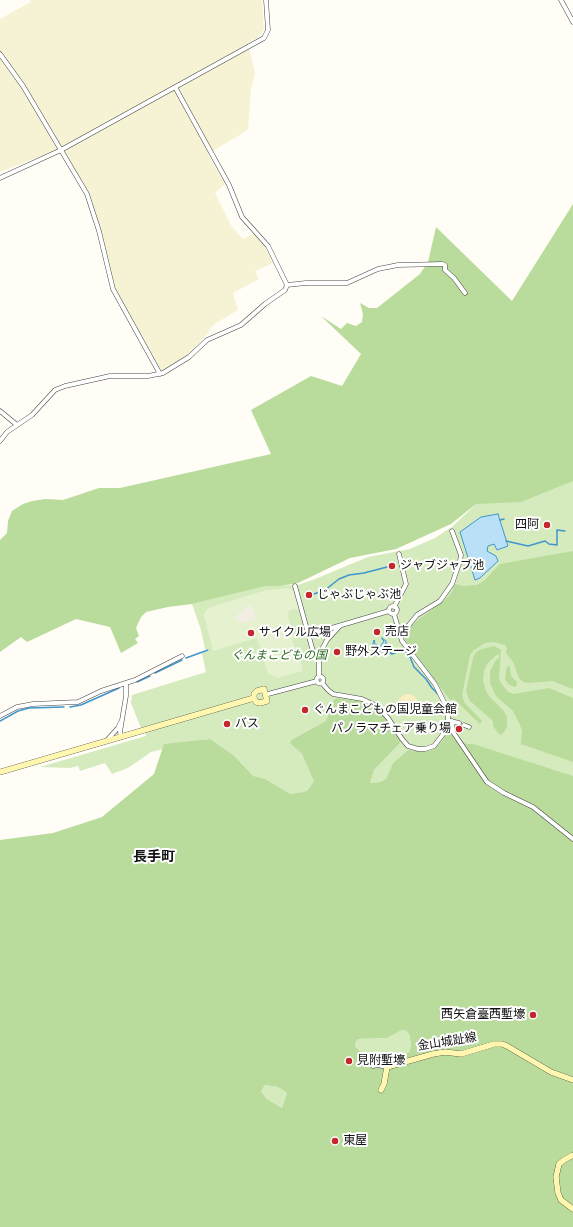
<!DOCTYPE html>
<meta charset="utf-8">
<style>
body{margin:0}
canvas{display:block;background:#fffdf5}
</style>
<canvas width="573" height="1227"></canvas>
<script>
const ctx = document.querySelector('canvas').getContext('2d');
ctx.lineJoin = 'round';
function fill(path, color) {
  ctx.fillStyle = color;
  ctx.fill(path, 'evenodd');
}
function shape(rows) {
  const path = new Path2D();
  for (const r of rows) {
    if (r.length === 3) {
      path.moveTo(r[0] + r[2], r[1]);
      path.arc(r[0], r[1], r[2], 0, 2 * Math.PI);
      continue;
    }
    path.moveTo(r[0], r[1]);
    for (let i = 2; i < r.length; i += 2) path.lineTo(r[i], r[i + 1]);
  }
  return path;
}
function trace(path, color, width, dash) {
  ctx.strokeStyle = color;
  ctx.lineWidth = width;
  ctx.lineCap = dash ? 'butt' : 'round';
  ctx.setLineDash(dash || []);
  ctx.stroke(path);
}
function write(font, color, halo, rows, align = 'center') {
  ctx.font = font + ' "Noto Serif","Noto Sans JP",serif';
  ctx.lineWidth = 4;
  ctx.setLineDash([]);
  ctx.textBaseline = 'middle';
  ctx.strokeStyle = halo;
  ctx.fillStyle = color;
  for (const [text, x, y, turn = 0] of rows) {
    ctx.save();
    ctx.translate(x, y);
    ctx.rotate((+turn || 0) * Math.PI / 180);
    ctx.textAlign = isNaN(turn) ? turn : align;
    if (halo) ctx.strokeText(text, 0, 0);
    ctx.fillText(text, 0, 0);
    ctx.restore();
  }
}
const farmland = shape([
 [30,0,262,0,264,29,260,36,248,43,255,73,251,89,248,130,208,154,225,184,215,193,232,227,243,239,254,234,264,245,273,263,255,271,259,279,233,293,238,310,213,325,208,333,186,357,162,371,115,290,96,214,90,194,62,148,0,172,0,19,31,2]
]);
const green = shape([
 [573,472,573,569,414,651,433,676,468,652,477,641,496,638,549,676,573,688,573,843,423,752,408,750,393,763,386,779,380,782,370,783,374,770,401,742,333,701,326,721,291,740,294,746,302,754,315,781,308,790,303,792,290,794,272,793,224,751,207,739,151,752,128,768,112,774,105,763,80,771,78,766,70,768,40,767,146,736,144,727,141,728,131,703,132,695,206,672,202,653,209,651,209,649,205,649,201,630,192,604,266,586,298,585,315,579,368,557,410,549,435,538,452,527,476,504],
 [402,1030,405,1030,409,1034,411,1044,410,1051,407,1053,369,1061,355,1046,356,1040,358,1039,387,1038],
 [265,1085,278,1087,287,1093,282,1108,267,1099,262,1093,261,1091]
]);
const forest = shape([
 [573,204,573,481,521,502,476,504,451,524,396,549,350,558,298,583,280,586,266,586,192,604,168,607,146,612,141,617,136,628,139,636,135,639,138,643,121,653,110,627,76,619,27,642,21,637,0,652,0,540,7,533,8,521,12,511,23,504,32,501,45,499,63,500,99,488,120,488,271,454,251,410,311,376,342,386,361,354,321,316,341,329,347,323,356,326,362,322,363,314,360,303,369,308,377,308,420,274,428,262,436,227,512,301],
 [573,551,573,689,552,681,528,683,523,682,519,678,513,662,506,653,507,648,505,645,494,642,485,643,474,650,470,655,462,695,464,702,482,721,480,724,454,699,450,700,403,637,402,634,419,619,444,601,452,592,455,584,464,586,477,585,485,580,500,564],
 [494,646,501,650,499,678,501,683,508,692,514,694,549,688,573,698,573,762,521,744,522,731,520,725,513,711,496,696,490,683,490,671,496,660,499,658,499,654,495,656,487,664,484,671,483,680,486,691,489,696,503,710,507,717,507,726,504,732,501,735,499,734,493,726,493,721,469,700,466,691,473,658,476,652,482,649],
 [509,665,510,667,511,676,517,682,516,687,509,685,505,679,506,669],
 [336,698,365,702,377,709,388,722,401,742,374,770,370,783,380,782,386,779,393,763,408,750,423,752,431,750,437,747,443,740,447,732,467,744,473,744,573,776,573,1227,0,1227,0,840,53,833,102,817,154,774,164,744,210,739,233,755,253,776,265,779,290,794,303,792,308,790,314,781,302,754,290,743,291,740,326,721,333,701],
 [402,1030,405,1030,409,1034,411,1044,410,1051,407,1053,369,1061,355,1046,356,1041,358,1039,387,1038],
 [265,1085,278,1087,287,1093,282,1108,267,1099,262,1093,261,1091]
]);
const sand = shape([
 [408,704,10]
]);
const pitch = shape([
 [288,588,295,591,301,614,298,610,293,609,289,611,288,616,294,638,292,639,296,651,295,652,296,654,299,654,303,671,278,678,268,673,257,638,213,651,204,615,206,610,211,607,263,591]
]);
const plaza = shape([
 [251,604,256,619,243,623,239,622,236,618,238,613,243,610]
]);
const water = shape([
 [498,514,508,546,497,550,494,544,488,546,487,551,496,556,498,561,480,578,475,580,460,532,481,517,498,514],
 [382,638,386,641,386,648,381,652,376,651,373,648,373,643,374,640,375,641,374,643,380,647,384,641,382,639,382,638]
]);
const stream = shape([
 [500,520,504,519],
 [506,541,528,546,545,541,549,544,557,545,557,530,565,531],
 [314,594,325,590,339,579,349,575,364,573,387,567],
 [383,649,392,654,402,650,406,652,410,657,414,667,426,679,432,688,438,694],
 [186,658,208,650],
 [155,673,182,660],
 [137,682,150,676],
 [70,707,81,705,119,688],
 [0,721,18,711,29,708,64,707]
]);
const street = shape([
 [561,0,573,22],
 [0,54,23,86,87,194,99,231,113,289,160,374],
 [175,87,229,185,242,217,268,246,287,285],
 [0,178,61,150,264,38,268,30,266,0],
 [287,285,306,283,347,283,378,269,398,265,442,264,445,265,445,270,454,278,465,293],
 [0,411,17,425],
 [0,441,7,432,32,415,55,390,65,386,110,376,148,376,163,373,189,357,207,340,241,325,265,304,285,290,287,285],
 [295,586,314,655,319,659],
 [393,610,4],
 [394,607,406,584,399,554],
 [399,631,404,629,409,625,417,615,440,601,452,584,460,561,461,555,452,531],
 [308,635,389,611],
 [319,676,319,659,321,651,327,640,339,627],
 [320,680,3.5],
 [322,683,328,690,333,694,362,699,377,706,388,718,402,739,408,746,418,749,425,749,434,746,444,733,448,721,448,710,435,684,402,641,394,614],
 [268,694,317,681],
 [0,716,17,707,33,704,78,702,101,691,135,680,182,656],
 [122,720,126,696,126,683],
 [450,721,459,723],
 [452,721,453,732,487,782,504,793,533,807,573,839],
 [464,725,469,727],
 [107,740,118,728,122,720,120,732,121,737],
 [373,1066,378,1065,387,1067]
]);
const secondary = shape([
 [264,689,267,701,260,703,256,702,254,698,254,694,257,691,264,689],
 [0,772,254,698],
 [381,1090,384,1084,387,1067,433,1054,445,1052,461,1054,494,1044,502,1044,507,1046,551,1072,573,1080],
 [573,1155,564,1160,559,1164,556,1177,558,1193,561,1200,573,1209]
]);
const markers = [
 [547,525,4,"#c4262e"],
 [392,566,4,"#c4262e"],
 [309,595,4,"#c4262e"],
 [377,632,4,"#c4262e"],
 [251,633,4,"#c4262e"],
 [337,652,4,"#c4262e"],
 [305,710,4,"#c4262e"],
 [227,724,4,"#c4262e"],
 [459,729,4,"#c4262e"],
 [533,1015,4,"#c4262e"],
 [349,1061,4,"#c4262e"],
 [335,1141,4,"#c4262e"]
];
const poiNames = [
 ["四阿",539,525,"right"],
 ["ジャブジャブ池",400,566],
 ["じゃぶじゃぶ池",317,595],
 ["売店",385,632],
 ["サイクル広場",259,633],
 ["野外ステージ",345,652],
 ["ぐんまこどもの国児童会館",313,710],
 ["バス",235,724],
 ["パノラマチェア乗り場",451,729,"right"],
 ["西矢倉臺西塹壕",525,1015,"right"],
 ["見附塹壕",357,1061],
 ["東屋",343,1141]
];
const parkNames = [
 ["ぐんまこどもの国",279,656]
];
const streetNames = [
 ["金山城趾線",447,1042,-9]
];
const quarterNames = [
 ["長手町",154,857]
];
fill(farmland, '#f6f3d4');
fill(green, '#d5ebbd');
fill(forest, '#b9dc9c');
fill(sand, '#fbeec1');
fill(pitch, '#e6f2cf');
fill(plaza, '#f1ede2');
fill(water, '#b9e0f7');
trace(water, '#3f96cf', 1);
trace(stream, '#3f96cf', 1.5);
trace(street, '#444', 5);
trace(secondary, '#333', 6);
trace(street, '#fff', 4);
trace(secondary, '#fff6b0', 5.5);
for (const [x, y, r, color] of markers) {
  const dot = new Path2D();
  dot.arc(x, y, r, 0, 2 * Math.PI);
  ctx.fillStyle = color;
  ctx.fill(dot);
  trace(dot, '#fff', 1.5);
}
write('12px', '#111', '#fff', poiNames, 'left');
write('italic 12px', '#2f6b1f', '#fff', parkNames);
write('12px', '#111', '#fff', streetNames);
write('bold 14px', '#111', '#fff', quarterNames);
</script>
